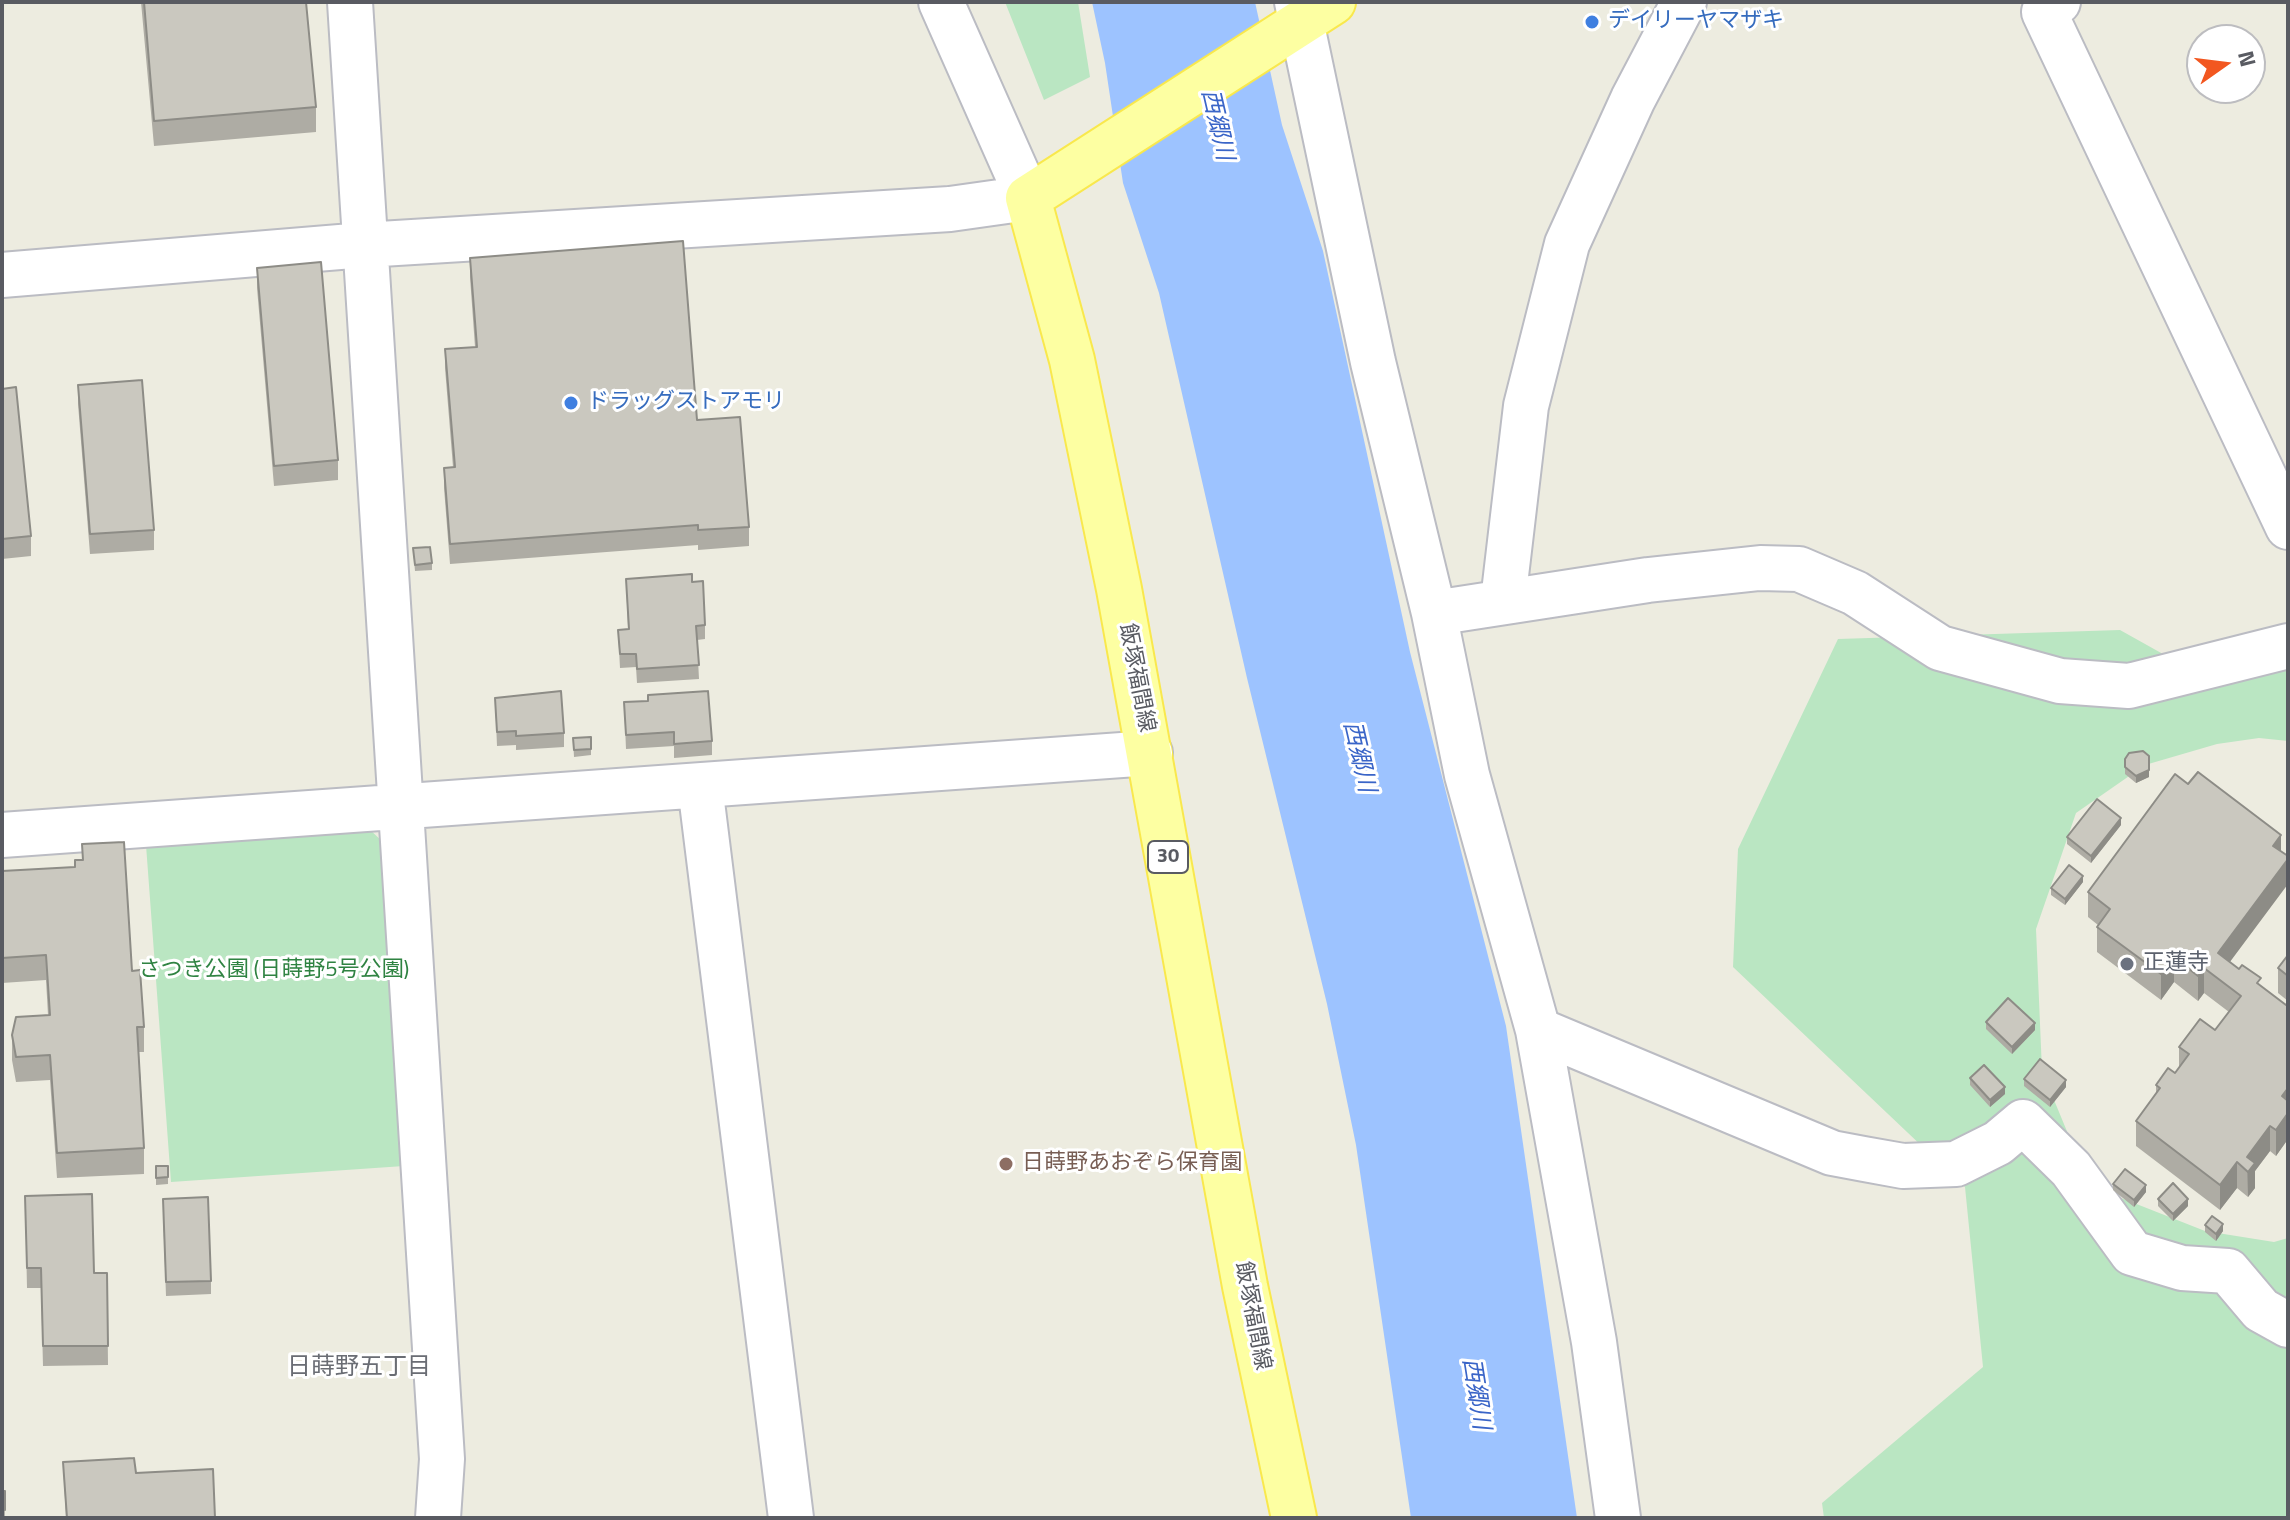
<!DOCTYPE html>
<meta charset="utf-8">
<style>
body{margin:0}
#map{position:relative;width:2290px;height:1520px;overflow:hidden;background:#edece0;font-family:"Titillium Web",sans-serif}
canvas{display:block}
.frame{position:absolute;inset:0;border:4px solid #595b62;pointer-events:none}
.north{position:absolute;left:2186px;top:24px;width:80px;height:80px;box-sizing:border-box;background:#fff;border:2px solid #bdbdc0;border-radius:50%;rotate:76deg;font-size:22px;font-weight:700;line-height:32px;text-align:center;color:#595b62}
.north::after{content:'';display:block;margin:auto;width:28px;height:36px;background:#f25720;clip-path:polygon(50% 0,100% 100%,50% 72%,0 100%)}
</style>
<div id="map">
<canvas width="2290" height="1520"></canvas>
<div class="frame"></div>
<div class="north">N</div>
</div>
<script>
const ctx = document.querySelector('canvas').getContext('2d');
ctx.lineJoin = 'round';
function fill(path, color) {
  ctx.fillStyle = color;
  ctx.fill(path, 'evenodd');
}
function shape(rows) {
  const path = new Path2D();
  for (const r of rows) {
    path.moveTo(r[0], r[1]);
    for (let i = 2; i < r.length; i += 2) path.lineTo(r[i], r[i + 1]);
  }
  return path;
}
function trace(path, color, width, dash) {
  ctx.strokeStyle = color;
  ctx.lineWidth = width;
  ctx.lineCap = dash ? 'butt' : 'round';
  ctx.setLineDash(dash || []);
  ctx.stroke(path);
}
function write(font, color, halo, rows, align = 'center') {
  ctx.font = font + ' "Titillium Web","Noto Sans JP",sans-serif';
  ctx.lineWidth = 6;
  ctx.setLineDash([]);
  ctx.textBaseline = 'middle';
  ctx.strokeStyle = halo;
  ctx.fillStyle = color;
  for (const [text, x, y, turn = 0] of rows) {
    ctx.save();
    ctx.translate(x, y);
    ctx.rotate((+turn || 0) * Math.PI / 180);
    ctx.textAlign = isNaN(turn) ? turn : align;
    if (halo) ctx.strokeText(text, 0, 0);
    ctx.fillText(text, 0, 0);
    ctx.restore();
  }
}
const green = shape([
 [1005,2,1078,2,1090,77,1044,100],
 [2120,630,2222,687,2288,663,2288,741,2259,738,2217,744,2145,765,2076,813,2036,929,2042,1071,2083,1170,2106,1192,2205,1231,2274,1242,2288,1238,2288,1518,1824,1518,1822,1503,1983,1367,1965,1187,1733,967,1738,849,1838,639],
 [369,829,383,842,404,1166,171,1182,146,845]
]);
const water = shape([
 [1092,2,1255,2,1282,125,1323,251,1410,652,1506,1026,1577,1518,1411,1518,1356,1145,1327,1004,1247,678,1159,293,1123,183,1105,63]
]);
const minor = shape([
 [350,2,442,1459,438,1518],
 [1297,2,1373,362,1434,613,1467,775,1538,1030,1594,1342,1618,1518],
 [2058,2,2044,12,2288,527],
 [2,275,364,245,950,209,1028,198,941,2],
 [1503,601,1526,406,1567,244,1633,99,1684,2],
 [1434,613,1648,580,1760,568,1799,569,1855,593,1940,648,2060,681,2129,686,2288,646],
 [700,786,791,1518],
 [2,835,1150,753],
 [1538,1030,1832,1153,1864,1159,1903,1166,1956,1164,1998,1143,2023,1122,2071,1169,2132,1253,2182,1268,2228,1271,2261,1310,2288,1325]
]);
const major = shape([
 [1294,1518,1245,1286,1119,589,1072,360,1028,198,1333,2]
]);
const wall = shape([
 [141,2,306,2,316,107,316,132,154,146],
 [470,258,697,420,749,527,749,546,698,550,698,545,450,564,444,488,444,468,453,467,445,368,445,349,475,347,470,277],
 [257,268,338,460,338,480,274,486,257,288],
 [78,385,154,530,154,550,90,554,78,404],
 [2,389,31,536,31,556,2,559],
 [413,548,432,563,432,570,415,571],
 [626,579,692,582,705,625,705,639,697,640,699,679,637,683,636,667,620,668,618,630,628,629],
 [648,695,712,741,712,755,674,758,674,746,626,749,624,702,648,701],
 [495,698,564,733,564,747,516,750,516,745,497,746],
 [591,737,591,755,574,757,573,738],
 [2149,756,2149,777,2136,783,2125,774,2125,759],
 [2121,825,2091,863,2067,844,2067,837],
 [82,844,132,971,144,1027,144,1052,139,1052,144,1148,144,1174,57,1178,50,1080,16,1082,12,1060,12,1035,48,1015,46,980,2,983,2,871,75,867,82,860],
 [2083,882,2065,905,2051,895,2051,888],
 [2088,892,2230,962,2286,1005,2288,1002,2288,1139,2276,1156,2270,1151,2255,1171,2255,1188,2248,1197,2237,1188,2220,1210,2136,1146,2136,1121,2156,1094,2156,1085,2175,1073,2179,1068,2179,1047,2215,1030,2229,1012,2204,993,2198,1001,2174,982,2161,1000,2097,952,2097,927,2098,925,2088,917],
 [2288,955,2288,1001,2278,993,2278,968],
 [1986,1022,2035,1030,2012,1054,1986,1029],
 [1970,1078,2005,1094,1990,1107,1970,1085],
 [2024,1079,2066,1087,2050,1107,2024,1086],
 [156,1166,168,1166,168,1184,156,1185],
 [2113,1184,2146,1192,2134,1207,2113,1190],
 [25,1196,94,1273,107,1273,108,1365,43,1366,41,1288,27,1288],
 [2158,1199,2188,1206,2173,1221,2158,1206],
 [163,1212,211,1281,211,1294,166,1296],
 [2205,1225,2223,1231,2216,1241,2205,1232],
 [63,1462,136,1473,215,1518,66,1518],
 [2,1491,5,1491,5,1518,2,1518]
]);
const shadedWall = shape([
 [2149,770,2149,777,2136,783,2136,776],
 [2121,818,2121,825,2091,863,2091,856],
 [2281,835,2281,860,2273,846],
 [2288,859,2288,884,2218,978,2218,953],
 [2083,876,2083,882,2065,905,2065,899],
 [2174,957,2174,982,2161,1000,2161,974],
 [2204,968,2204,993,2198,1001,2198,976],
 [2035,1023,2035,1030,2012,1054,2012,1047],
 [2066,1080,2066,1087,2050,1107,2050,1100],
 [2005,1087,2005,1094,1990,1107,1990,1100],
 [2288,1088,2288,1113,2282,1096],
 [2288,1113,2288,1139,2276,1156,2276,1130],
 [2270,1126,2270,1151,2255,1171,2255,1188,2248,1197,2247,1157],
 [2237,1162,2237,1188,2220,1210,2220,1185],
 [2146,1185,2146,1192,2134,1207,2134,1200],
 [2188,1199,2188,1206,2173,1221,2173,1214],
 [2223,1224,2223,1231,2216,1241,2216,1234]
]);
const building = shape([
 [144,2,306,2,316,107,154,121,144,2],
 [683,241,697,420,740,417,749,527,698,530,698,525,450,544,444,468,455,467,445,349,477,347,470,258,683,241],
 [321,262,338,460,274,466,257,268,321,262],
 [142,380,154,530,90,534,78,385,142,380],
 [16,387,31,536,2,539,2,389,16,387],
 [430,547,432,563,415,565,413,548,430,547],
 [692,574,692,582,703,581,705,625,696,626,699,665,637,669,636,654,620,654,618,630,629,629,626,579,692,574],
 [561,691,564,733,516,736,516,731,497,732,495,698,561,691],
 [708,691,712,741,674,744,674,732,626,735,624,702,648,701,648,695,708,691],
 [591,737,591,749,574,750,573,738,591,737],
 [2143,751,2149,756,2149,770,2136,776,2125,767,2125,759,2129,753,2143,751],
 [2198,772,2281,835,2273,846,2288,856,2288,859,2218,953,2239,969,2242,965,2261,978,2257,983,2286,1005,2288,1002,2288,1088,2282,1096,2288,1101,2288,1113,2276,1130,2270,1126,2247,1157,2255,1163,2248,1172,2237,1162,2220,1185,2136,1121,2160,1088,2156,1085,2168,1068,2175,1073,2189,1054,2179,1047,2200,1019,2215,1030,2241,996,2204,968,2198,976,2174,957,2161,974,2097,927,2110,909,2088,892,2175,774,2188,784,2198,772],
 [2097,799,2121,818,2091,856,2067,837,2097,799],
 [124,842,132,971,140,970,144,1027,137,1027,144,1148,57,1153,50,1055,16,1057,12,1035,16,1017,50,1015,46,955,2,958,2,871,75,867,75,860,83,860,82,844,124,842],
 [2069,865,2083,876,2065,899,2051,888,2069,865],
 [2288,955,2288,976,2278,968,2288,955],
 [2008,998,2035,1023,2012,1047,1986,1022,2008,998],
 [2040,1059,2066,1080,2050,1100,2024,1079,2040,1059],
 [1984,1065,2005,1087,1990,1100,1970,1078,1984,1065],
 [156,1166,168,1166,168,1177,156,1178,156,1166],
 [2125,1169,2146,1185,2134,1200,2113,1184,2125,1169],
 [2173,1183,2188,1199,2173,1214,2158,1199,2173,1183],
 [92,1194,94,1273,107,1273,108,1346,43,1346,41,1268,27,1268,25,1196,92,1194],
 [208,1197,211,1281,166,1282,163,1199,208,1197],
 [2212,1216,2223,1224,2216,1234,2205,1225,2212,1216],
 [134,1458,136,1473,213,1469,215,1518,67,1518,63,1462,134,1458],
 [2,1491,5,1491,5,1510,2,1510,2,1491]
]);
const markers = [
 [1592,22,8,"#3f7fe0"],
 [571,403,8,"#3f7fe0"],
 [2127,964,8,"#6b7280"],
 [1006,1164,8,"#8d6e63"]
];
const shields = [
 [1168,857,40]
];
const shieldNames = [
 ["30",1168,857]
];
const shopNames = [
 ["デイリーヤマザキ",1608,22],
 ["ドラッグストアモリ",587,403]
];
const streetNames = [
 ["飯塚福間線",1136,678,79],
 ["飯塚福間線",1252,1316,79]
];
const worshipNames = [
 ["正蓮寺",2143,964]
];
const parkNames = [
 ["さつき公園 (日蒔野5号公園)",274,971]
];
const educationNames = [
 ["日蒔野あおぞら保育園",1022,1164]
];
const waterNames = [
 ["西郷川",1216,125,77],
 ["西郷川",1358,757,77],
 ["西郷川",1475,1394,81]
];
const neighbourhoodNames = [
 ["日蒔野五丁目",359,1368]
];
fill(green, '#bae6c2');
fill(water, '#9dc3ff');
trace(minor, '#bbbcc3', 48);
trace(major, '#f9e84d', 48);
trace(minor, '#fff', 44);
trace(major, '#fdffa2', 44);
fill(wall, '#aeaca4');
fill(shadedWall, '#8d8c86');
fill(building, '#cac8bf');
trace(building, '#8d8c86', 2);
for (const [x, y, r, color] of markers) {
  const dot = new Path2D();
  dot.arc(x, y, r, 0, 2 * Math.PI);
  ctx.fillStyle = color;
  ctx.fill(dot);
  trace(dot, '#fff', 3);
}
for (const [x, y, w] of shields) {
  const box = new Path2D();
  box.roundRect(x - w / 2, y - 16, w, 32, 6);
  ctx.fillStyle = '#fff';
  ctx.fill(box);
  trace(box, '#595b62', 2);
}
write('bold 20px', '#595b62', null, shieldNames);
write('22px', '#366cbe', '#fff', shopNames, 'left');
write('22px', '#595b62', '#fff', streetNames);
write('22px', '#5b616d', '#fff', worshipNames, 'left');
write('22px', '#2f8342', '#fff', parkNames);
write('22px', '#785e54', '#fff', educationNames, 'left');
write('italic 24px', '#3a65c8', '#fff', waterNames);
write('24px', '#6a6d74', '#fff', neighbourhoodNames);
</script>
